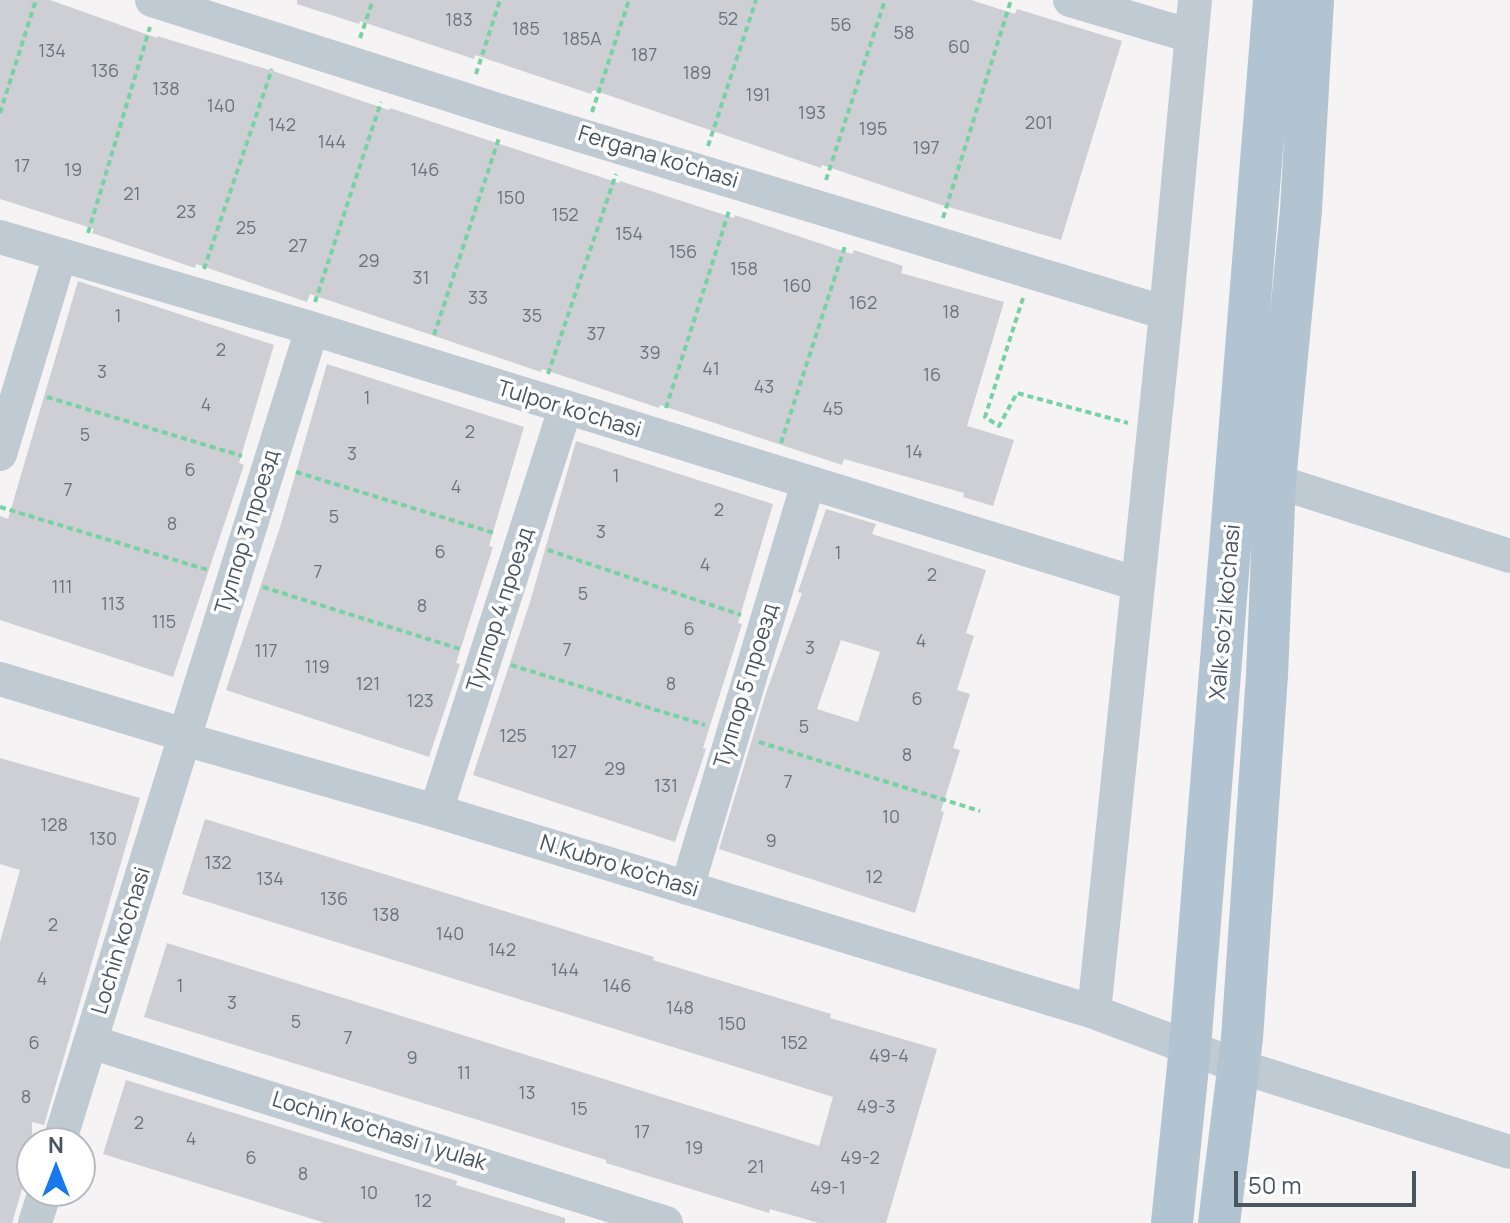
<!DOCTYPE html>
<meta charset="utf-8">
<style>
body{margin:0}
#map{position:relative;width:1510px;height:1223px;overflow:hidden;background:#f5f3f3;font-family:Manrope,sans-serif}
canvas{display:block}
.north{position:absolute;left:16px;top:1127px;width:80px;height:80px;box-sizing:border-box;background:#fff;border:2px solid #b6bbc0;border-radius:50%;rotate:0deg;font-size:22px;font-weight:700;line-height:32px;text-align:center;color:#495661}
.north::after{content:'';display:block;margin:auto;width:28px;height:36px;background:#1779eb;clip-path:polygon(50% 0,100% 100%,50% 72%,0 100%)}
.scale{position:absolute;left:1234px;top:1171px;width:182px;height:36px;box-sizing:border-box;border:4px solid #495661;border-top:0;padding-left:10px;font-size:24px;line-height:28px;white-space:nowrap;color:#495661;-webkit-text-stroke:6px #fff;paint-order:stroke}
</style>
<div id="map">
<canvas width="1510" height="1223"></canvas>
<div class="north">N</div>
<div class="scale">50 m</div>
</div>
<script>
const ctx = document.querySelector('canvas').getContext('2d');
ctx.lineJoin = 'round';
function fill(path, color) {
  ctx.fillStyle = color;
  ctx.fill(path, 'evenodd');
}
function shape(rows) {
  const path = new Path2D();
  for (const r of rows) {
    path.moveTo(r[0], r[1]);
    for (let i = 2; i < r.length; i += 2) path.lineTo(r[i], r[i + 1]);
  }
  return path;
}
function trace(path, color, width, dash) {
  ctx.strokeStyle = color;
  ctx.lineWidth = width;
  ctx.lineCap = dash ? 'butt' : 'round';
  ctx.setLineDash(dash || []);
  ctx.stroke(path);
}
function write(font, color, halo, rows, align = 'center') {
  ctx.font = font + ' Manrope,sans-serif';
  ctx.lineWidth = 7;
  ctx.setLineDash([]);
  ctx.textBaseline = 'middle';
  ctx.strokeStyle = halo;
  ctx.fillStyle = color;
  for (const [text, x, y, turn = 0] of rows) {
    ctx.save();
    ctx.translate(x, y);
    ctx.rotate((+turn || 0) * Math.PI / 180);
    ctx.textAlign = isNaN(turn) ? turn : align;
    if (halo) ctx.strokeText(text, 0, 0);
    ctx.fillText(text, 0, 0);
    ctx.restore();
  }
}
const building = shape([
 [0,0,50,0,157,38,157,36,273,71,389,110,390,108,619,183,620,181,734,218,735,215,852,254,854,250,903,266,901,273,1004,302,967,426,1014,440,993,506,963,497,964,493,844,459,842,465,660,405,659,408,542,369,541,372,310,294,307,302,196,264,195,268,92,233,94,229,0,199],
 [297,0,971,0,1015,14,1017,9,1122,41,1061,240,935,203,822,165,821,168,593,90,591,94,475,55,474,59,360,21,359,24,297,4],
 [78,281,274,345,239,463,244,465,173,677,0,620,0,516,8,519],
 [327,364,524,427,489,546,493,547,456,663,460,664,429,757,226,690,281,524],
 [576,441,773,504,738,623,742,624,703,748,706,749,675,842,473,775,530,602],
 [826,509,876,524,872,534,986,570,966,633,974,636,957,690,970,694,953,748,960,750,941,811,944,812,915,913,719,849,766,693,802,593,798,592],
 [841,640,880,652,858,722,817,709],
 [0,758,140,798,44,1125,32,1122,32,1155,12,1223,0,1223,0,942,20,870,0,864],
 [205,819,654,957,653,960,831,1014,830,1018,937,1049,886,1223,819,1223,770,1209,769,1213,606,1163,606,1160,491,1124,144,1017,167,943,819,1146,833,1097,182,894],
 [126,1080,457,1181,456,1185,565,1218,565,1223,325,1223,103,1154]
]);
const path = shape([
 [360,38,373,0],
 [476,74,500,0],
 [592,112,629,0],
 [0,113,36,0],
 [708,146,756,0],
 [826,180,885,0],
 [943,218,1011,0],
 [88,233,150,27],
 [204,269,272,69],
 [1023,298,985,417,999,426,1017,393,1128,423],
 [315,302,381,102],
 [434,335,499,138],
 [548,374,616,174],
 [47,397,242,456],
 [666,408,729,211],
 [781,443,845,246],
 [296,472,494,533],
 [0,507,208,570],
 [548,550,741,615],
 [263,587,460,649],
 [511,665,705,725],
 [759,742,980,811]
]);
const minor = shape([
 [152,0,507,113,1166,313],
 [1070,0,1191,36],
 [0,237,307,327,1138,584],
 [0,454,60,255],
 [1275,481,1510,556],
 [0,679,185,735,184,739,436,811,1094,1012,1238,1066,1510,1152],
 [185,735,312,329],
 [436,811,565,409],
 [687,888,808,483],
 [1094,1012,1166,313,1195,0],
 [91,1042,666,1223],
 [59,1143,184,739],
 [35,1223,45,1191]
]);
const major = shape([
 [1172,1223,1190,1047,1274,0],
 [1219,1223,1242,1038,1267,675,1275,481,1301,210,1313,0]
]);
const numberNames = [
 ["52",728,20],
 ["183",459,21],
 ["56",841,26],
 ["185",526,30],
 ["58",904,34],
 ["185А",582,40],
 ["60",959,48],
 ["134",52,52],
 ["187",644,56],
 ["136",105,72],
 ["189",697,74],
 ["138",166,90],
 ["191",758,96],
 ["140",221,107],
 ["193",812,114],
 ["201",1039,124],
 ["142",282,126],
 ["195",873,130],
 ["144",332,143],
 ["197",926,149],
 ["17",22,167],
 ["19",73,171],
 ["146",425,171],
 ["21",132,195],
 ["150",511,199],
 ["23",186,213],
 ["152",565,216],
 ["25",246,229],
 ["154",629,235],
 ["27",298,247],
 ["156",683,253],
 ["29",369,262],
 ["158",744,270],
 ["31",421,279],
 ["160",797,287],
 ["33",478,299],
 ["162",863,304],
 ["18",951,313],
 ["1",118,317],
 ["35",532,317],
 ["37",596,335],
 ["2",221,351],
 ["39",650,354],
 ["41",711,370],
 ["3",102,373],
 ["16",932,376],
 ["43",764,388],
 ["1",367,399],
 ["4",206,406],
 ["45",833,410],
 ["2",470,433],
 ["5",85,436],
 ["14",914,453],
 ["3",352,455],
 ["6",190,471],
 ["1",616,477],
 ["4",456,488],
 ["7",68,491],
 ["2",719,511],
 ["5",334,518],
 ["8",172,525],
 ["3",601,533],
 ["6",440,553],
 ["1",838,554],
 ["4",705,566],
 ["7",318,573],
 ["2",932,576],
 ["111",62,588],
 ["5",583,595],
 ["113",113,605],
 ["8",422,607],
 ["115",164,623],
 ["6",689,630],
 ["4",921,642],
 ["3",810,649],
 ["7",567,651],
 ["117",266,652],
 ["119",317,668],
 ["121",368,685],
 ["8",671,685],
 ["6",917,700],
 ["123",420,702],
 ["5",804,728],
 ["125",513,737],
 ["127",564,753],
 ["8",907,756],
 ["29",615,770],
 ["7",788,783],
 ["131",666,787],
 ["10",891,818],
 ["128",54,826],
 ["130",103,840],
 ["9",771,842],
 ["132",218,864],
 ["12",874,878],
 ["134",270,880],
 ["136",334,900],
 ["138",386,916],
 ["2",53,926],
 ["140",450,935],
 ["142",502,951],
 ["144",565,971],
 ["4",42,980],
 ["1",180,987],
 ["146",617,987],
 ["3",232,1004],
 ["148",680,1009],
 ["5",296,1023],
 ["150",732,1025],
 ["7",348,1039],
 ["6",34,1044],
 ["152",794,1044],
 ["49-4",889,1057],
 ["9",412,1059],
 ["11",464,1074],
 ["13",527,1094],
 ["8",26,1098],
 ["49-3",876,1108],
 ["15",579,1110],
 ["2",139,1124],
 ["17",642,1133],
 ["4",191,1140],
 ["19",694,1149],
 ["6",251,1159],
 ["49-2",860,1159],
 ["21",756,1168],
 ["8",303,1175],
 ["49-1",828,1189],
 ["10",369,1194],
 ["12",423,1202]
];
const streetNames = [
 ["Fergana ko'chasi",658,158,17],
 ["Tulpor ko'chasi",569,410,17],
 ["Тулпор 3 проезд",248,532,-73],
 ["Тулпор 4 проезд",501,610,-72],
 ["Xalk so'zi ko'chasi",1226,612,-85],
 ["Тулпор 5 проезд",747,686,-73],
 ["N.Kubro ko'chasi",619,867,17],
 ["Lochin ko'chasi",122,941,-73],
 ["Lochin ko'chasi 1 yulak",379,1132,17]
];
fill(building, '#cdcfd5');
trace(path, '#78d1a3', 4, [6, 4]);
trace(minor, '#c0cad2', 34);
trace(major, '#b2c3d1', 42);
write('18px', '#6a747e', null, numberNames);
write('22px', '#495661', '#fff', streetNames);
</script>
